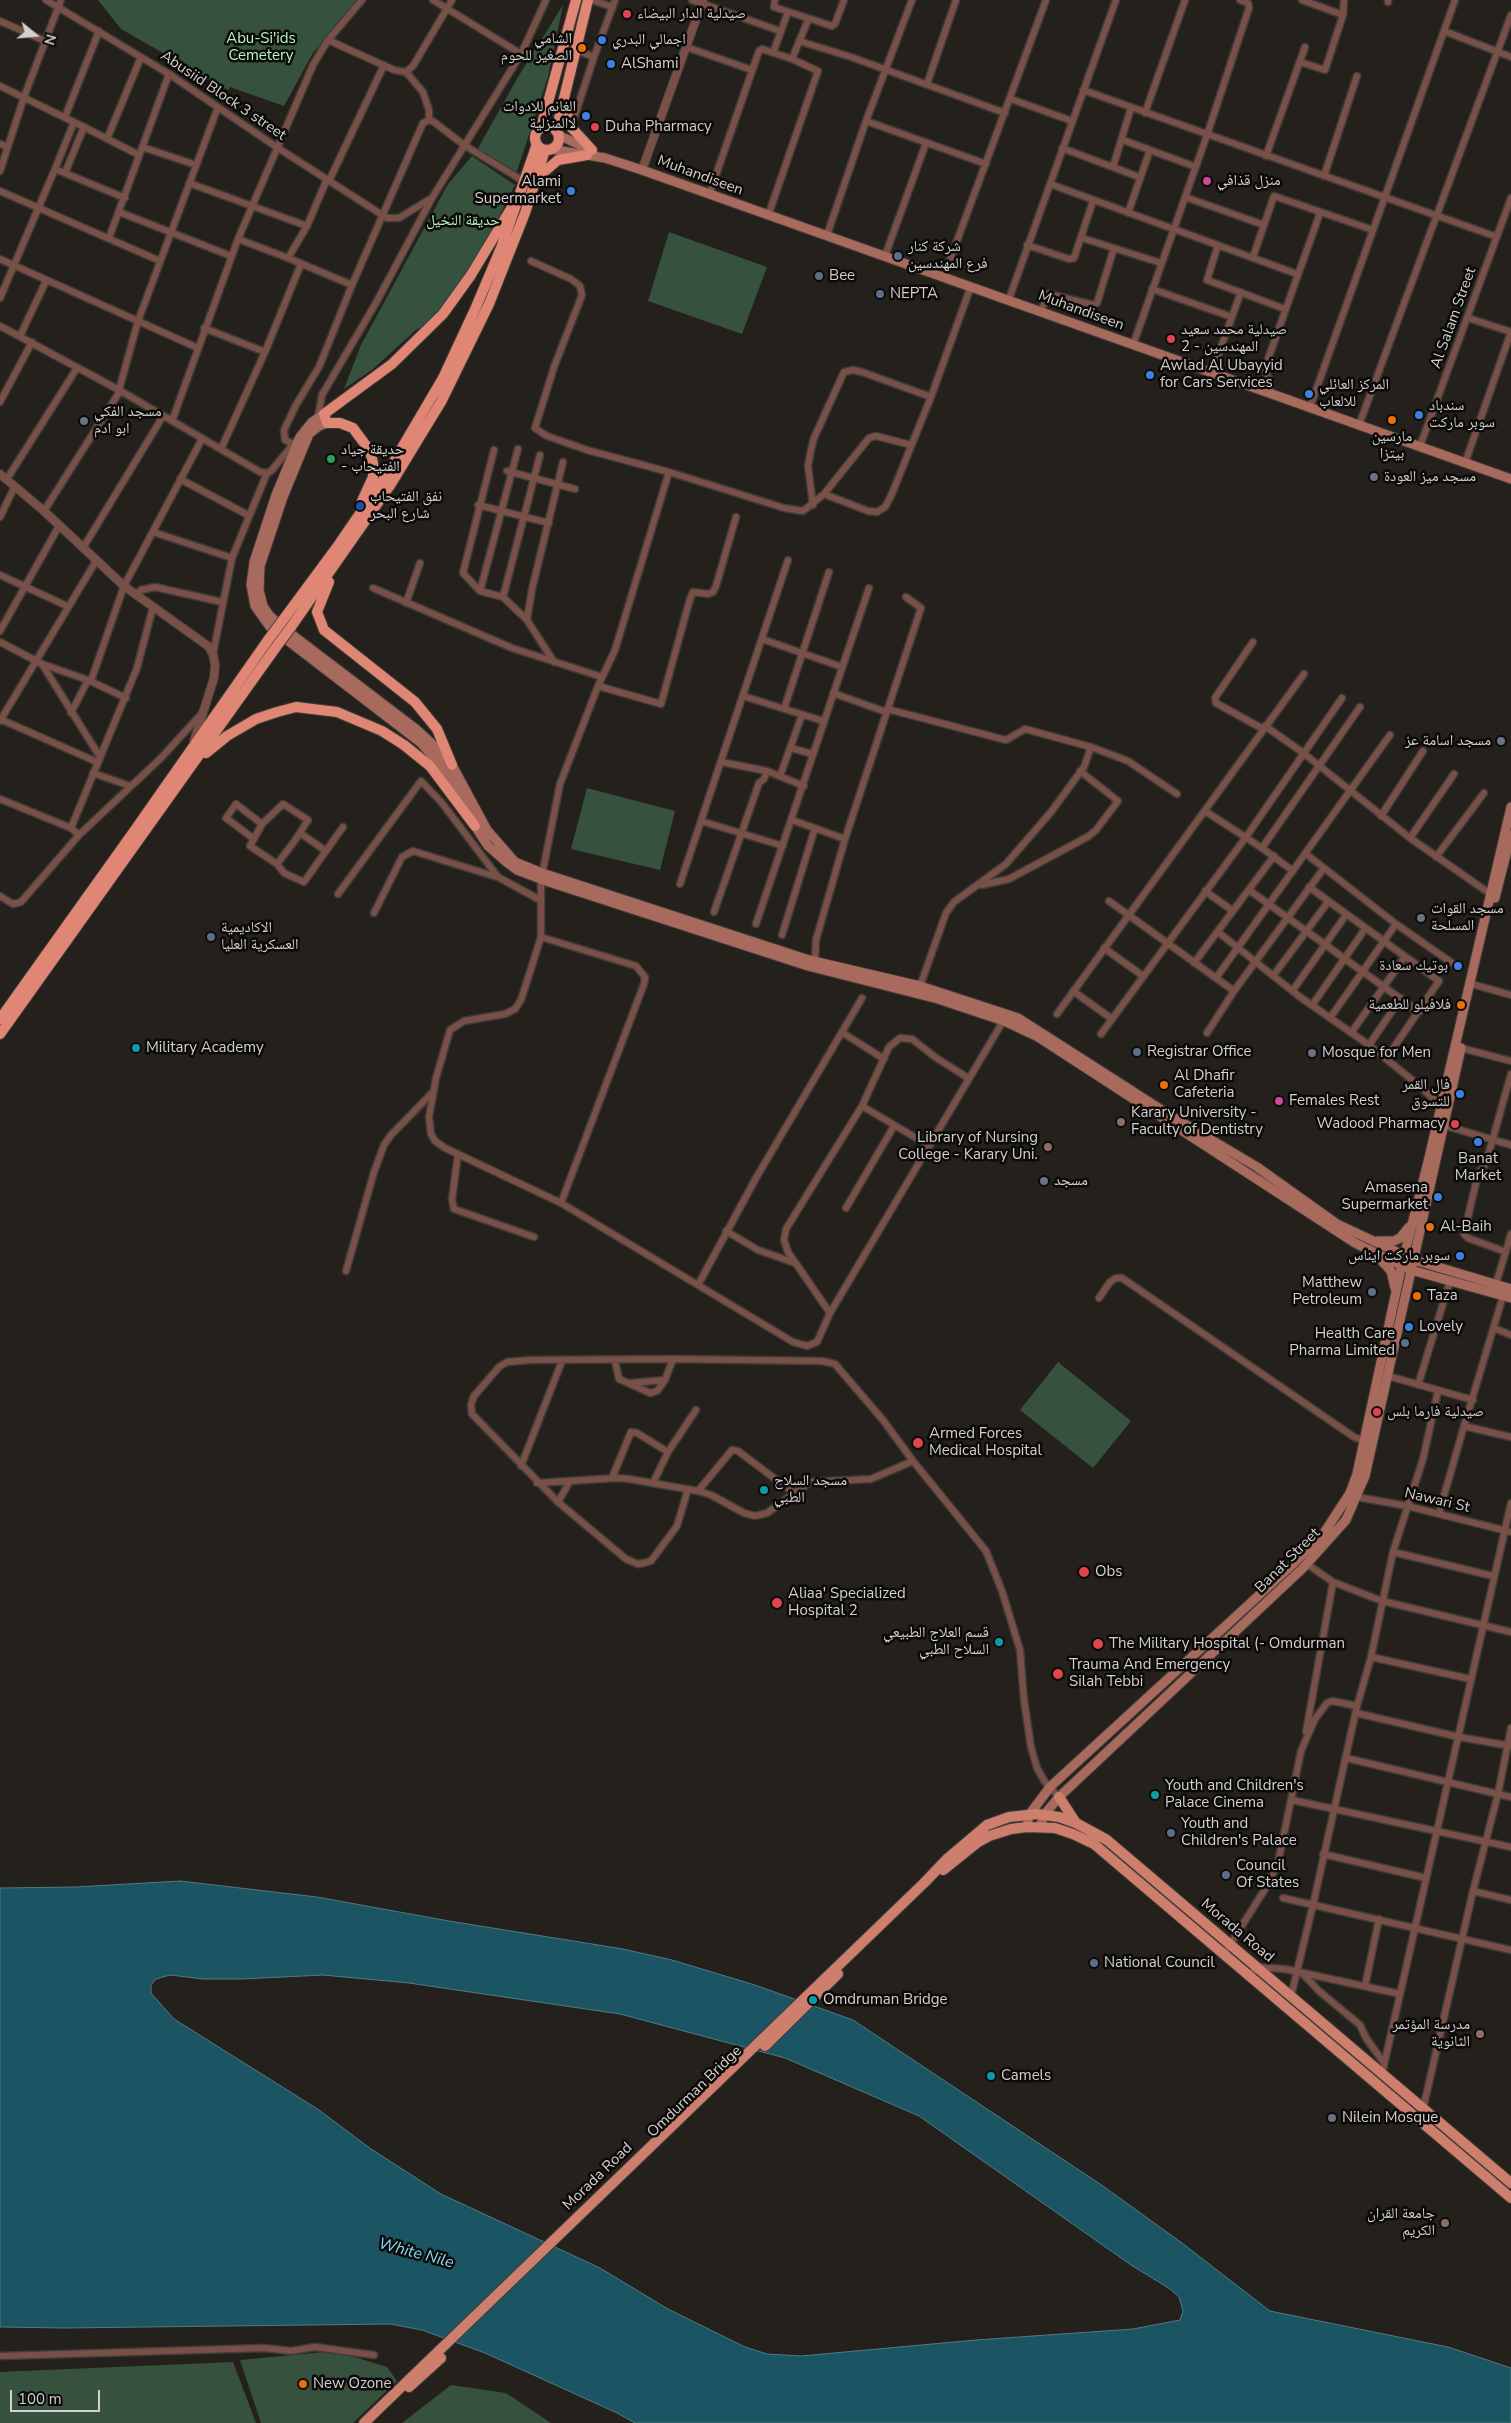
<!DOCTYPE html>
<meta charset="utf-8">
<style>
body{margin:0}
#map{position:relative;width:1511px;height:2423px;overflow:hidden;background:#24211c;font-family:"Nunito Sans",sans-serif}
canvas{display:block}
.north{position:absolute;left:10px;top:10px;width:50px;height:50px;-webkit-text-stroke:4px #0c0a08;paint-order:stroke;rotate:107deg;font-size:14px;font-weight:700;line-height:20px;text-align:center;color:#d3d1ce}
.north::after{content:'';display:block;margin:auto;width:18px;height:22px;background:#d3d1ce;clip-path:polygon(50% 0,100% 100%,50% 72%,0 100%)}
.scale{position:absolute;left:10px;top:2390px;width:90px;height:22px;box-sizing:border-box;border:2px solid #d3d1ce;border-top:0;padding-left:6px;font-size:15px;line-height:18px;white-space:nowrap;color:#d3d1ce;-webkit-text-stroke:4px #0c0a08;paint-order:stroke}
</style>
<div id="map">
<canvas width="1511" height="2423"></canvas>
<div class="north">N</div>
<div class="scale">100 m</div>
</div>
<script>
const ctx = document.querySelector('canvas').getContext('2d');
ctx.lineJoin = 'round';
function fill(path, color) {
  ctx.fillStyle = color;
  ctx.fill(path, 'evenodd');
}
function shape(rows) {
  const path = new Path2D();
  for (const r of rows) {
    if (r.length === 3) {
      path.moveTo(r[0] + r[2], r[1]);
      path.arc(r[0], r[1], r[2], 0, 2 * Math.PI);
      continue;
    }
    path.moveTo(r[0], r[1]);
    for (let i = 2; i < r.length; i += 2) path.lineTo(r[i], r[i + 1]);
  }
  return path;
}
function trace(path, color, width, dash) {
  ctx.strokeStyle = color;
  ctx.lineWidth = width;
  ctx.lineCap = dash ? 'butt' : 'round';
  ctx.setLineDash(dash || []);
  ctx.stroke(path);
}
function write(font, color, halo, rows, align = 'center') {
  ctx.font = font + ' "Nunito Sans","Noto Naskh Arabic",sans-serif';
  ctx.lineWidth = 5;
  ctx.setLineDash([]);
  ctx.textBaseline = 'middle';
  ctx.strokeStyle = halo;
  ctx.fillStyle = color;
  for (const [text, x, y, turn = 0] of rows) {
    ctx.save();
    ctx.translate(x, y);
    ctx.rotate((+turn || 0) * Math.PI / 180);
    ctx.textAlign = isNaN(turn) ? turn : align;
    if (halo) ctx.strokeText(text, 0, 0);
    ctx.fillText(text, 0, 0);
    ctx.restore();
  }
}
const green = shape([
 [98,0,362,0,313,53,284,106,230,87,228,90,121,29],
 [563,5,548,77,516,174,477,150,518,77],
 [472,156,515,185,491,233,465,278,428,326,417,329,373,369,344,389,361,345,448,184],
 [669,232,767,267,742,334,648,301],
 [587,788,675,811,660,870,571,849],
 [1058,1362,1131,1421,1093,1468,1020,1410],
 [335,2351,387,2367,397,2381,353,2423,261,2423,240,2360],
 [233,2362,256,2423,0,2423,0,2372],
 [451,2385,506,2393,551,2423,402,2423]
]);
const water = shape([
 [180,1881,317,1897,449,1921,623,1949,672,1960,755,1985,853,2020,1103,2186,1182,2243,1270,2311,1448,2347,1511,2368,1511,2423,635,2423,617,2413,485,2353,422,2330,390,2324,64,2328,0,2327,0,1888,76,1887,180,1881],
 [170,1975,203,1979,242,1979,323,1975,409,1983,620,2014,785,2058,919,2116,1131,2265,1170,2289,1179,2297,1183,2311,1180,2320,1133,2329,976,2340,801,2356,767,2354,745,2347,668,2309,600,2268,441,2194,371,2149,319,2110,174,2019,151,1993,151,1985,156,1979,170,1975]
]);
const minor = shape([
 [46,0,169,74,278,148,387,218,399,218,430,199],
 [433,0,521,54],
 [591,0,613,7],
 [692,0,780,31],
 [775,0,774,7,832,26,835,24,844,0],
 [1388,2,1388,0],
 [1343,15,1344,0],
 [0,21,45,41],
 [1444,31,1511,57],
 [328,40,394,70,406,72,413,66,452,0],
 [799,41,851,57,1005,113],
 [686,47,752,70],
 [576,50,594,57,615,0],
 [773,53,788,12],
 [792,59,808,20],
 [1300,62,1325,70,1343,15,1302,0],
 [406,72,423,92,429,110,429,120],
 [927,84,956,0],
 [0,86,84,127,65,173],
 [1083,90,1497,237],
 [1011,99,1072,121],
 [1145,113,1185,0],
 [65,117,99,31],
 [866,121,986,164],
 [84,127,139,155],
 [571,127,594,57],
 [107,139,141,57],
 [1123,140,1196,167],
 [0,144,8,147],
 [142,147,196,165],
 [1062,148,1139,177],
 [1266,156,1305,47],
 [1113,167,1131,108],
 [55,169,74,122],
 [0,171,24,97,61,0],
 [1324,176,1357,76],
 [327,179,307,226,288,258,352,285],
 [329,181,384,65],
 [189,183,307,226],
 [1050,184,1297,274],
 [0,191,160,261],
 [709,195,759,51,762,49,792,59,818,71,768,216],
 [1185,197,1264,225],
 [119,212,231,256],
 [1128,213,1150,150],
 [827,235,866,121,912,0],
 [109,238,169,74],
 [1082,238,1161,263],
 [238,239,288,258],
 [1027,245,1069,259,1074,258,1093,201],
 [1218,245,1207,280,1285,309],
 [885,256,926,143],
 [1253,257,1274,196,1373,230],
 [0,259,198,348],
 [531,261,571,279,580,286,582,295,554,367,535,428,547,436,587,450,669,472],
 [944,276,1046,0],
 [1152,289,1232,317],
 [0,298,55,169,125,198],
 [1009,299,1116,0],
 [1041,311,1048,294,1094,305,1097,303,1114,248],
 [1468,318,1511,332],
 [0,326,119,390,260,472,267,473,271,471,296,441],
 [204,328,265,352],
 [20,336,46,281],
 [1133,345,1207,135,1249,8,1248,3,1240,0],
 [1212,372,1241,292],
 [119,390,138,321,218,107],
 [1270,393,1270,383,1265,369,1267,362,1320,213],
 [0,402,32,342],
 [1310,407,1455,0],
 [318,417,322,395,377,301,432,198,521,54,546,0],
 [172,421,238,239,313,65,328,40,362,0],
 [1359,425,1511,15],
 [293,444,285,440,284,430,296,405,319,367,352,285,423,123,429,120,434,122,464,145,525,182],
 [1420,446,1511,198],
 [221,449,265,352,301,264],
 [1465,463,1511,332],
 [507,471,575,489],
 [7,479,77,368],
 [180,479,248,515],
 [824,494,868,511,877,512,885,507,891,496,931,397,971,286],
 [478,505,549,523],
 [813,505,808,466,811,450,814,438,844,372,853,370,862,372,931,397],
 [44,511,120,391],
 [0,517,15,486],
 [153,532,232,558],
 [83,548,163,416],
 [0,575,67,606],
 [373,588,512,648,602,677],
 [480,591,463,573,494,450],
 [136,595,141,590,155,587,222,602],
 [503,597,480,591,518,449],
 [406,603,420,563],
 [527,620,503,597,540,455],
 [0,631,59,526],
 [762,639,842,667],
 [0,642,42,664,88,680,126,698],
 [1253,642,1215,698,1216,703,1263,729],
 [213,654,232,558,267,473],
 [554,662,527,620,532,589,563,462],
 [42,664,100,757],
 [91,681,124,586,202,439],
 [598,686,661,704,690,599,693,592,708,594,713,592,716,586,736,517],
 [833,693,886,712],
 [743,696,823,721],
 [784,709,829,572],
 [887,709,1006,740,1025,729,1091,747,1128,761,1177,794],
 [71,713,88,680],
 [0,719,97,762],
 [0,721,96,561],
 [1265,726,1302,752,1410,838,1492,895],
 [791,748,812,754],
 [721,762,767,771,804,786],
 [93,773,130,786],
 [780,776,802,715],
 [0,799,71,828,79,835],
 [1205,811,1262,848,1293,871],
 [1381,816,1423,751],
 [792,820,845,839],
 [701,821,783,846],
 [71,828,137,668,153,607],
 [300,833,326,851],
 [1410,838,1454,774],
 [254,839,226,818,236,804,262,824],
 [1262,848,1360,707],
 [1306,854,1396,924,1452,963],
 [1436,857,1484,793],
 [277,864,296,839,308,820,283,804,262,824,250,846,277,864,284,873,304,882,343,827],
 [680,884,788,560],
 [982,885,1009,879,1089,836,1096,830,1118,801,1080,771],
 [1309,887,1439,981,1386,1059],
 [1249,890,1419,1012],
 [1205,891,1233,911],
 [338,894,421,781,442,803,498,877,540,900],
 [0,896,13,904,21,902,79,835,161,758,204,711],
 [1109,901,1234,991],
 [714,912,759,783,764,779,767,771],
 [374,913,402,857,413,851,497,877],
 [756,924,869,588],
 [1218,932,1300,997,1369,1045,1422,1088,1443,1108],
 [782,935,815,828],
 [541,937,521,1000,515,1009,505,1014,464,1021,450,1030,436,1078,429,1117,431,1134,435,1141,445,1148,561,1203,793,1342,807,1346,817,1342,830,1313,1005,1018],
 [1104,948,1143,976],
 [815,961,816,940,845,839,921,608,906,597],
 [1194,963,1274,856],
 [1273,976,1328,902],
 [1216,978,1390,735],
 [1475,985,1511,995],
 [920,986,946,913,954,902,1006,864,1051,812,1084,767,1091,747],
 [1293,990,1346,915],
 [1073,991,1112,1019],
 [1313,1004,1365,929],
 [1057,1014,1304,674],
 [1330,1018,1396,924],
 [843,1033,884,1059],
 [1207,1033,1234,991,1324,868],
 [1351,1033,1404,958],
 [1101,1034,1246,837,1342,698],
 [1369,1045,1401,998],
 [1461,1048,1511,1061],
 [862,1106,928,1145],
 [1443,1125,1511,1145],
 [458,1154,452,1199,454,1209,534,1237],
 [561,1203,644,984,645,977,636,966,541,937,541,880,560,784,598,686,615,650,669,472,784,508,803,511,824,494,869,438,876,436,911,445],
 [846,1208,894,1126],
 [726,1231,758,1250,795,1263],
 [1506,1252,1468,1238,1464,1234,1478,1174,1486,1163,1511,1074],
 [346,1271,374,1172,384,1145,391,1135,433,1092],
 [698,1285,756,1178,862,998],
 [1495,1287,1511,1234],
 [1099,1298,1110,1282,1116,1278,1122,1278,1354,1437,1367,1442],
 [830,1313,788,1252,784,1240,786,1229,862,1106,889,1047,900,1038,912,1039,935,1057,968,1078],
 [1494,1328,1511,1335],
 [615,1361,619,1379,650,1393,657,1391,665,1380,673,1359],
 [1388,1376,1473,1400],
 [631,1383,665,1380],
 [1418,1385,1450,1281],
 [1464,1426,1503,1296],
 [521,1466,562,1361],
 [612,1478,631,1432,637,1433,668,1452,696,1410],
 [570,1481,558,1502,472,1414,471,1405,474,1396,499,1367,507,1362,531,1360,673,1359,822,1361,835,1364,883,1420,913,1461,986,1551,1002,1591,1020,1650,1024,1700,1031,1747,1037,1768,1045,1782,1059,1797],
 [537,1483,617,1478,629,1479,698,1491,711,1495,744,1513,755,1516,767,1513,810,1482,871,1479,913,1461],
 [653,1483,668,1452],
 [698,1491,732,1450,738,1451,794,1493],
 [1357,1497,1407,1506,1511,1532],
 [558,1502,626,1559,638,1564,644,1563,651,1561,677,1526,688,1489],
 [1439,1513,1464,1426,1511,1437],
 [1393,1552,1493,1576],
 [1307,1564,1333,1582,1382,1601,1511,1632],
 [1371,1657,1470,1679],
 [1356,1713,1459,1737,1511,1746],
 [1306,1732,1333,1582],
 [1346,1758,1511,1797],
 [1292,1800,1511,1847],
 [1323,1854,1426,1878],
 [1473,1891,1511,1900],
 [1283,1898,1511,1950],
 [1224,1954,1267,1886,1278,1863,1301,1751,1315,1719,1327,1703,1332,1701,1357,1706],
 [1302,1973,1319,1991,1360,2025,1366,2038,1384,2063],
 [1250,1976,1256,1967,1285,1969,1400,1994],
 [1365,1986,1379,1919],
 [1291,1996,1313,1905,1357,1706,1371,1657,1393,1552,1423,1459,1438,1391],
 [1382,2074,1511,1503],
 [1423,2109,1473,1891,1498,1794,1511,1728],
 [0,2356,264,2348,291,2351,315,2347,374,2355]
]);
const tertiary = shape([
 [642,170,703,0],
 [0,474,44,511,124,586,208,646,213,654,215,665,214,678,194,741]
]);
const secondary = shape([
 [558,135,591,150],
 [550,149,605,158,642,170,1511,479],
 [324,414,312,422,300,437,276,495,254,562,251,585,255,606,270,627,421,743,442,767,461,797,475,826,488,846,505,861,517,870,549,882,808,966,938,999,1004,1021,1038,1037,1355,1243,1411,1270,1511,1298],
 [327,423,319,426,309,434,283,497,260,566,259,590,263,606,269,615,282,627,416,729,441,752,452,765,487,830,515,862,542,873,809,960,920,986,1018,1018,1168,1114,1257,1167,1337,1224,1414,1260,1511,1289],
 [1495,898,1511,835],
 [1378,1241,1394,1241,1400,1238,1409,1227],
 [1380,1259,1391,1271,1395,1288],
 [1027,1827,1029,1815,1050,1787,1293,1564,1324,1533,1350,1493,1357,1474,1402,1264,1428,1162,1511,807],
 [1040,1827,1044,1815,1059,1797,1303,1568,1346,1520,1365,1476,1461,1048]
]);
const primary = shape([
 [1059,1797,1076,1823],
 [943,1870,978,1842,989,1836,1011,1829,1027,1827,1055,1828,1073,1834,1094,1844,1511,2198],
 [765,2046,838,1974],
 [409,2387,441,2358],
 [364,2423,924,1883,948,1858,987,1825,1009,1817,1037,1814,1059,1817,1076,1823,1107,1840,1511,2183]
]);
const trunk = shape([
 [563,103,571,127,592,150],
 [547,138,12],
 [541,128,576,0],
 [556,131,588,0],
 [538,177,558,160,587,155],
 [362,501,373,477,373,463,370,451,353,428,340,423,327,423,324,414,392,364,443,314,471,275,512,207],
 [329,582,317,612,324,630,415,702,437,729,452,765],
 [283,620,337,547,383,480,443,378,476,307,501,248,537,144],
 [291,627,391,484,441,402,489,304,525,213,545,150],
 [206,753,227,736,256,719,277,712,296,707,337,712,382,731,404,745,430,766,475,826],
 [0,1019,135,830,268,640],
 [0,1034,276,647]
]);
const trunkBridge = shape([
 [268,640,283,620],
 [276,647,291,627]
]);
const markers = [
 [627,14,5,"#e0444e"],
 [602,40,5,"#3f7fe0"],
 [582,48,5,"#e8710a"],
 [611,64,5,"#3f7fe0"],
 [586,116,5,"#3f7fe0"],
 [595,127,5,"#e0444e"],
 [1207,181,5,"#d1479c"],
 [571,191,5,"#3f7fe0"],
 [898,256,5,"#5c6f8a"],
 [819,276,5,"#5c6f8a"],
 [880,294,5,"#5c6f8a"],
 [1171,339,5,"#e0444e"],
 [1150,375,5,"#3f7fe0"],
 [1309,394,5,"#3f7fe0"],
 [1419,415,5,"#3f7fe0"],
 [1392,420,5,"#e8710a"],
 [84,421,5,"#6b7280"],
 [331,459,5,"#2e9e5b"],
 [1374,477,5,"#6b7280"],
 [360,506,5,"#1a4fb4"],
 [1501,741,5,"#6b7280"],
 [1421,918,5,"#6b7280"],
 [211,937,5,"#5c6f8a"],
 [1458,966,5,"#3f7fe0"],
 [1461,1005,5,"#e8710a"],
 [136,1048,5,"#0f9aa8"],
 [1137,1052,5,"#5c6f8a"],
 [1312,1053,5,"#6b7280"],
 [1164,1085,5,"#e8710a"],
 [1460,1094,5,"#3f7fe0"],
 [1279,1101,5,"#d1479c"],
 [1121,1122,5,"#8d6e63"],
 [1455,1124,5,"#e0444e"],
 [1478,1142,5,"#3f7fe0"],
 [1048,1147,5,"#8d6e63"],
 [1044,1181,5,"#6b7280"],
 [1438,1197,5,"#3f7fe0"],
 [1430,1227,5,"#e8710a"],
 [1460,1256,5,"#3f7fe0"],
 [1372,1292,5,"#5c6f8a"],
 [1417,1296,5,"#e8710a"],
 [1409,1327,5,"#3f7fe0"],
 [1405,1343,5,"#5c6f8a"],
 [1377,1412,5,"#e0444e"],
 [918,1443,6,"#e0444e"],
 [764,1490,5,"#0f9aa8"],
 [1084,1572,6,"#e0444e"],
 [777,1603,6,"#e0444e"],
 [999,1642,5,"#0f9aa8"],
 [1098,1644,6,"#e0444e"],
 [1058,1674,6,"#e0444e"],
 [1155,1795,5,"#0f9aa8"],
 [1171,1833,5,"#5c6f8a"],
 [1226,1875,5,"#5c6f8a"],
 [1094,1963,5,"#5c6f8a"],
 [813,2000,5,"#0f9aa8"],
 [1480,2034,5,"#8d6e63"],
 [991,2076,5,"#0f9aa8"],
 [1332,2118,5,"#6b7280"],
 [1445,2223,5,"#8d6e63"],
 [303,2384,5,"#e8710a"]
];
const poiNames = [
 ["صيدلية الدار البيضاء",637,14],
 ["الشامي",572,39,"right"],
 ["الصغير للحوم",572,56,"right"],
 ["اجمالي البدري",612,40],
 ["AlShami",621,64],
 ["الغانم للادوات",576,107,"right"],
 ["لاالمنزلية",576,124,"right"],
 ["Duha Pharmacy",605,127],
 ["منزل قذافي",1217,181],
 ["Alami",561,182,"right"],
 ["Supermarket",561,199,"right"],
 ["شركة كنار",908,247],
 ["فرع المهندسين",908,264],
 ["Bee",829,276],
 ["NEPTA",890,294],
 ["صيدلية محمد سعيد",1181,330],
 ["2 - المهندسين",1181,347],
 ["Awlad Al Ubayyid",1160,366],
 ["for Cars Services",1160,383],
 ["المركز العائلي",1319,385],
 ["للالعاب",1319,402],
 ["سندباد",1429,406],
 ["سوبر ماركت",1429,423],
 ["مسجد الفكي",94,412],
 ["ابو ادم",94,429],
 ["مارسين",1392,437,"center"],
 ["بيتزا",1392,454,"center"],
 ["حديقة جياد",341,450],
 ["- الفتيحاب",341,467],
 ["مسجد ميز العودة",1384,477],
 ["نفق الفتيحاب",370,497],
 ["شارع البحر",370,514],
 ["مسجد اسامة عز",1491,741,"right"],
 ["مسجد القوات",1431,909],
 ["المسلحة",1431,926],
 ["الاكاديمية",221,928],
 ["العسكرية العليا",221,945],
 ["بوتيك سعادة",1448,966,"right"],
 ["فلافيلو للطعمية",1451,1005,"right"],
 ["Military Academy",146,1048],
 ["Registrar Office",1147,1052],
 ["Mosque for Men",1322,1053],
 ["Al Dhafir",1174,1076],
 ["Cafeteria",1174,1093],
 ["فال القمر",1450,1085,"right"],
 ["للتسوق",1450,1102,"right"],
 ["Females Rest",1289,1101],
 ["Karary University -",1131,1113],
 ["Faculty of Dentistry",1131,1130],
 ["Wadood Pharmacy",1445,1124,"right"],
 ["Library of Nursing",1038,1138,"right"],
 ["College - Karary Uni.",1038,1155,"right"],
 ["Banat",1478,1159,"center"],
 ["Market",1478,1176,"center"],
 ["مسجد",1054,1181],
 ["Amasena",1428,1188,"right"],
 ["Supermarket",1428,1205,"right"],
 ["Al-Baih",1440,1227],
 ["سوبر ماركت ايناس",1450,1256,"right"],
 ["Matthew",1362,1283,"right"],
 ["Petroleum",1362,1300,"right"],
 ["Taza",1427,1296],
 ["Lovely",1419,1327],
 ["Health Care",1395,1334,"right"],
 ["Pharma Limited",1395,1351,"right"],
 ["صيدلية فارما بلس",1387,1412],
 ["Armed Forces",929,1434],
 ["Medical Hospital",929,1451],
 ["مسجد السلاح",774,1481],
 ["الطبي",774,1498],
 ["Obs",1095,1572],
 ["Aliaa' Specialized",788,1594],
 ["Hospital 2",788,1611],
 ["قسم العلاج الطبيعي",989,1633,"right"],
 ["السلاح الطبي",989,1650,"right"],
 ["The Military Hospital (- Omdurman",1109,1644],
 ["Trauma And Emergency",1069,1665],
 ["Silah Tebbi",1069,1682],
 ["Youth and Children's",1165,1786],
 ["Palace Cinema",1165,1803],
 ["Youth and",1181,1824],
 ["Children's Palace",1181,1841],
 ["Council",1236,1866],
 ["Of States",1236,1883],
 ["National Council",1104,1963],
 ["Omdruman Bridge",823,2000],
 ["مدرسة المؤتمر",1470,2025,"right"],
 ["الثانوية",1470,2042,"right"],
 ["Camels",1001,2076],
 ["Nilein Mosque",1342,2118],
 ["جامعة القران",1435,2214,"right"],
 ["الكريم",1435,2231,"right"],
 ["New Ozone",313,2384]
];
const parkNames = [
 ["Abu-Si'ids",261,39],
 ["Cemetery",261,56],
 ["حديقة النخيل",463,221]
];
const streetNames = [
 ["Abusiid Block 3 street",223,96,34],
 ["Muhandiseen",700,176,20],
 ["Muhandiseen",1081,311,20],
 ["Al Salam Street",1454,318,-70],
 ["Nawari St",1437,1501,13],
 ["Banat Street",1288,1561,-45],
 ["Morada Road",1237,1931,40],
 ["Omdurman Bridge",695,2092,-44],
 ["Morada Road",598,2177,-44]
];
const waterNames = [
 ["White Nile",416,2254,15]
];
fill(green, '#36513d');
fill(water, '#1b5463');
trace(water, '#527a83', 1);
trace(minor, '#403d38', 9);
trace(tertiary, '#403d38', 10);
trace(secondary, '#403d38', 11);
trace(primary, '#403d38', 12);
trace(trunk, '#403d38', 12);
trace(minor, '#785048', 6);
trace(tertiary, '#785048', 8);
trace(secondary, '#a86a5d', 9);
trace(primary, '#ce7e6c', 10);
trace(trunk, '#e08674', 10);
trace(trunkBridge, '#403d38', 12, []);
trace(trunkBridge, '#e08674', 10);
for (const [x, y, r, color] of markers) {
  const dot = new Path2D();
  dot.arc(x, y, r, 0, 2 * Math.PI);
  ctx.fillStyle = color;
  ctx.fill(dot);
  trace(dot, '#0c0a08', 2);
}
write('15px', '#d3d1ce', '#0c0a08', poiNames, 'left');
write('15px', '#b4f6c6', '#0c0a08', parkNames);
write('15px', '#d3d1ce', '#0c0a08', streetNames);
write('italic 16px', '#86dff9', '#0c0a08', waterNames);
</script>
